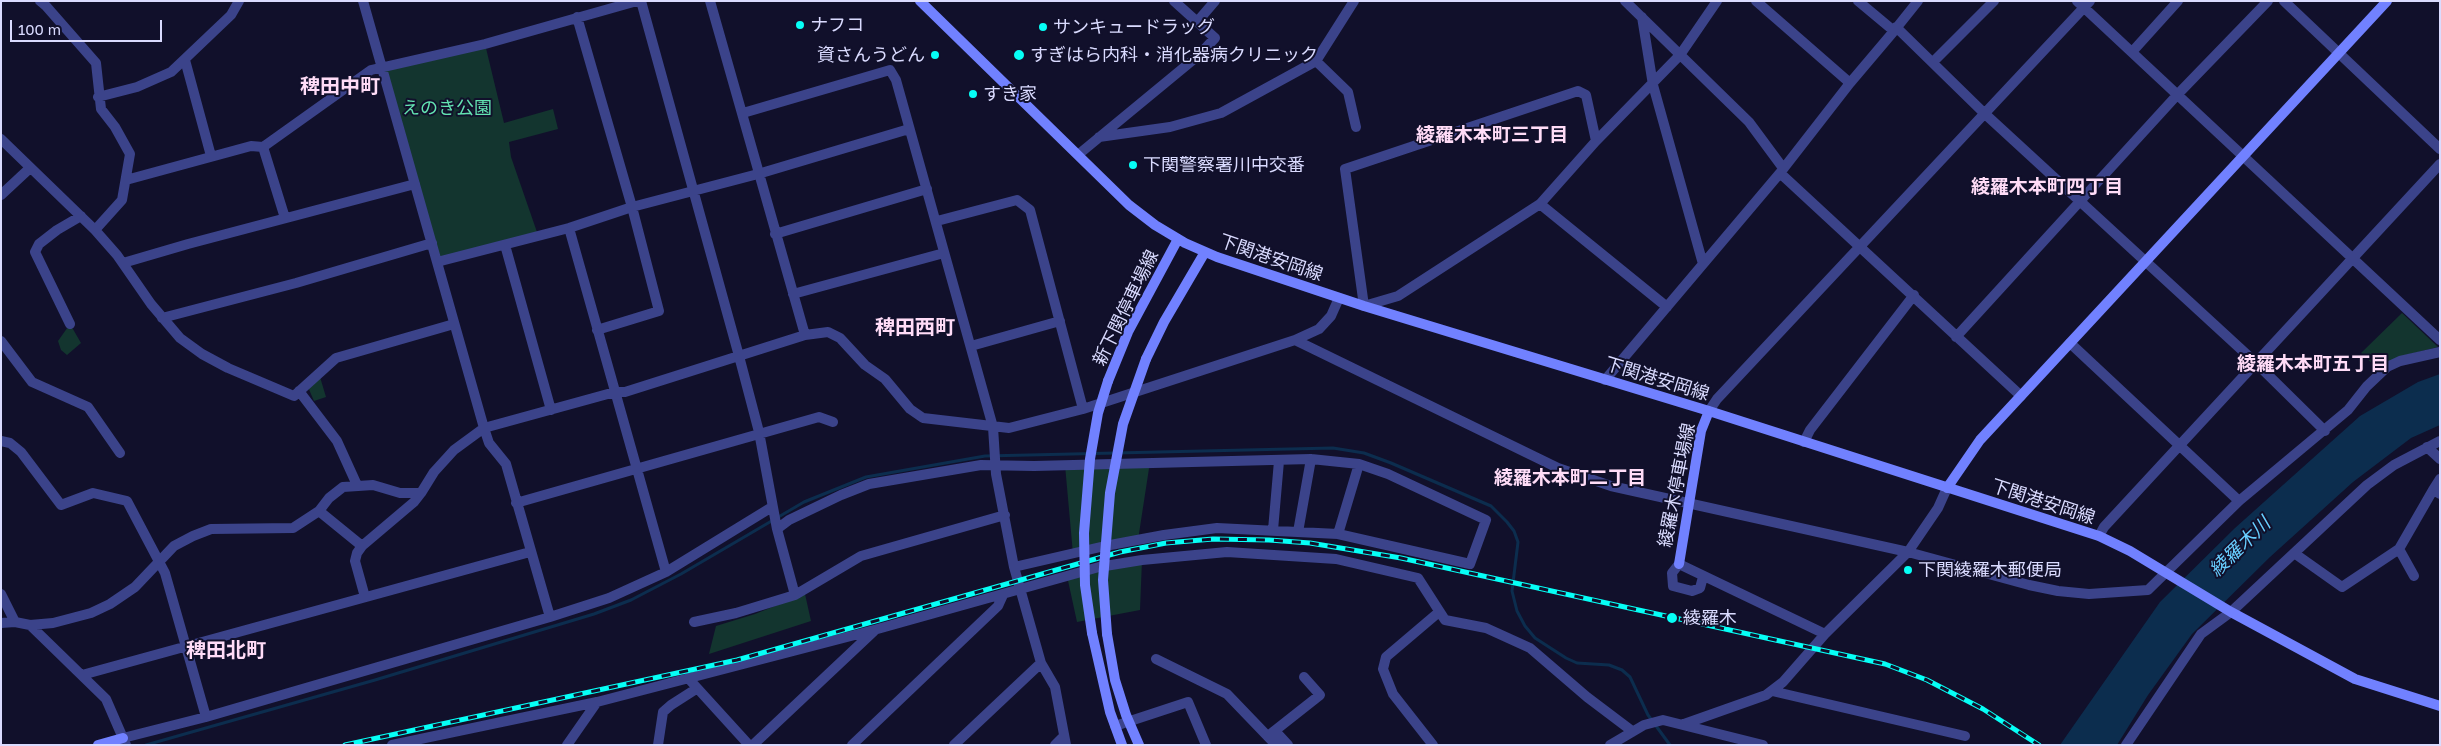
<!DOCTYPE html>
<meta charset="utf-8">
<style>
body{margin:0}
#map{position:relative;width:2441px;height:746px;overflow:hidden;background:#11102b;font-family:"Golos Text",sans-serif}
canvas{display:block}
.frame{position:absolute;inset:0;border:2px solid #dadbff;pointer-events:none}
.scale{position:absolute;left:10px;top:20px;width:152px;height:22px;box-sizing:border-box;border:2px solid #dadbff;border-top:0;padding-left:6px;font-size:15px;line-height:18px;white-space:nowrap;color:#dadbff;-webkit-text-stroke:4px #11102b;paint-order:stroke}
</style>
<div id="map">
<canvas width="2441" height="746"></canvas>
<div class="frame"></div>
<div class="scale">100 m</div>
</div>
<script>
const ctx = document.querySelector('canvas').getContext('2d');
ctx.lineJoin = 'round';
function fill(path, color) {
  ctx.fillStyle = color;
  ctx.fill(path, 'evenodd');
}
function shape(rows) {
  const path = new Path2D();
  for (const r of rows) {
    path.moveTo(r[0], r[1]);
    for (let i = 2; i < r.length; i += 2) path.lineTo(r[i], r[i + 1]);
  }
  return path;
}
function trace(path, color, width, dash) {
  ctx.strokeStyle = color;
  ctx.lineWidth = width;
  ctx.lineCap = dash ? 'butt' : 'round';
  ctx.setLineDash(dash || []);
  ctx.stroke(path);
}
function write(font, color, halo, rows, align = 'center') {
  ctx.font = font + ' "Golos Text","Noto Sans JP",sans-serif';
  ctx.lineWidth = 4;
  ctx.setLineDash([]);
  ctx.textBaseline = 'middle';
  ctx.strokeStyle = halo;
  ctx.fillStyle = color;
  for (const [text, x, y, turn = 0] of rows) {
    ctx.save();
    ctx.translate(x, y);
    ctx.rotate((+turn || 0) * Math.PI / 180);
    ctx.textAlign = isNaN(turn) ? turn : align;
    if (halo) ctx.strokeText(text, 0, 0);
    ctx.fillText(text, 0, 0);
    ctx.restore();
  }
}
const green = shape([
 [485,44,504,123,553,109,558,129,509,142,511,157,538,235,437,262,383,69],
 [2402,313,2438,347,2398,357,2378,369,2361,353],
 [70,324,81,343,67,355,61,350,58,341],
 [320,377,326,397,314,401,308,387],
 [1150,462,1138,540,1073,554,1065,465],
 [1142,560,1140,610,1077,622,1067,576],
 [805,594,811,621,709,654,716,626,755,614]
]);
const water = shape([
 [2440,374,2440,425,2411,438,2353,482,2270,557,2192,634,2148,695,2117,745,2060,745,2160,602,2235,528,2360,416,2418,382]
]);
const stream = shape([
 [146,745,375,680,594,614,631,600,681,574,804,502,866,477,985,456,1333,448,1364,453,1391,463,1491,506,1507,522,1514,531,1518,542,1512,591,1517,611,1525,626,1535,638,1566,658,1577,663,1609,665,1622,670,1630,677,1648,715,1670,745]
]);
const street = shape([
 [40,1,46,6,96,63,101,109,115,127,130,154,122,200,95,230],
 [363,1,484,428,489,443,506,464,550,617],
 [641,1,739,356,759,432,777,529,795,595],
 [710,1,805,335],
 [1625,1,1749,122,1783,168],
 [2077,1,2440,340],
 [2284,1,2440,149],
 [577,17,632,207,659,311,597,330],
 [1642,17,1653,85,1703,264],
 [1197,22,1215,1],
 [1896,27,1984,113,2256,363,2325,431],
 [1894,31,1918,1],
 [2132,52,2178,1],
 [185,60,211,156],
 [1316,61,1348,92,1356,127],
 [1933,62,1994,1],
 [1850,83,1894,31,1858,1],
 [98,97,137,87,171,72,231,15,239,1],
 [743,113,890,70,896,80,993,427,996,474,1014,567,1041,663,1055,687,1066,745],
 [1099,137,1170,127,1221,113,1316,61,1354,1],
 [1,139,95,230,117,255,151,304,180,338,202,354,228,368,294,396,336,358,454,324],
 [1596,141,1586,95,1578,91,1345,169,1364,306,1398,296,1540,204,1596,141,1680,55,1717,1],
 [263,147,285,218],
 [1079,154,1199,55,1215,38,1174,1],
 [1780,173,2021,396],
 [126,180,251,146,263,147,371,70,485,44,637,1],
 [1,195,30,168],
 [1540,204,1667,307],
 [937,221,1017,200,1030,210,1083,409],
 [569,228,666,572],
 [775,234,927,189],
 [505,245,551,410],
 [437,262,569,228,632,207,758,174,909,129],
 [123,263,188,244,415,184],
 [793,294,944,253],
 [162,318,296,283,432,243],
 [70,324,35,252,39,244,57,230,81,216],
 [1956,337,2178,94,2268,1],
 [1295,340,1558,468,1611,486,1908,552,2029,585,2058,591,2089,594,2148,590,2239,501,2348,410,2367,386,2387,367,2400,361,2440,352],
 [1,341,32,382,88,407,120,453],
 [2070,343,2239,501],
 [971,346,1060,321],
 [1605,380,1780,173,1850,83,1756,1],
 [299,391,337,441,357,485],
 [1709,411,1717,399,2090,1],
 [1,441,10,443,21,452,61,505,93,493,127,501,165,573,206,717],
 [1804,442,1810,430,1914,295],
 [2427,447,2440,459],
 [2440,479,2433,490,2440,494],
 [516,503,819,417,833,422],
 [319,511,362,546],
 [777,529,789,520,841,495,869,484,981,465,1034,466,1311,459,1359,464,1388,474,1486,520,1470,564,1338,534,1217,528,1164,535,1105,546,1014,567],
 [1273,530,1279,461],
 [1298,532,1311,459],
 [1338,534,1359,464],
 [2099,536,2104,527,2440,164],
 [2399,549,2433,490],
 [2294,553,2342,587,2399,549,2414,576],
 [1703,577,1700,588,1692,591,1673,586,1672,573,1679,564,1825,634],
 [1,594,15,622],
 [365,597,355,561,357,553,362,546,414,502,421,493],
 [694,622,736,613,795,595,861,556,1005,515],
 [1,623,15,622,30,625,53,623,91,613,110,604,135,587,174,546,193,536,211,529,293,528,319,511,329,498,343,487,373,485,400,493,421,493,434,472,454,450,484,428,615,392,625,392,805,335,828,332,840,338,865,365,885,379,910,409,923,418,1009,428,1083,409,1295,340,1319,329,1331,316,1339,298],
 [30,625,106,699,126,745],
 [1156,659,1227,694,1276,745],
 [82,675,530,552],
 [688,678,749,745],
 [1772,691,1965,736],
 [1684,724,1766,695,1783,682,1825,634,1908,552,1938,508,1947,488],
 [1115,726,1188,702,1206,745],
 [1275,731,1288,745],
 [1268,736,1320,695,1304,677],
 [123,738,206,717,550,617,609,598,666,572,772,507],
 [392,745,597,702,874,630,1099,567,1142,560,1227,552,1336,559,1418,578,1445,620,1486,628,1530,648,1587,697,1632,731],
 [567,745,597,702],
 [658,745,663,712,671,705,696,689],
 [753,745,874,631],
 [852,745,998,606,1003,595],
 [954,745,1041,663],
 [1055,745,1064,736],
 [1433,745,1393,694,1383,669,1386,657,1439,612],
 [1610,745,1644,725,1663,720,1763,745],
 [2126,745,2201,634,2231,612,2367,485,2394,465,2440,441]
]);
const secondary = shape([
 [920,1,1129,205,1155,225,1185,243,1217,257,1364,306,1709,411,2099,536,2130,551,2231,612,2355,679,2440,706],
 [1146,359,1164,322,1205,252],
 [1108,381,1128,332,1178,239],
 [1947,488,1980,440,2387,1],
 [1679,564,1701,431,1709,411],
 [1092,633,1110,712,1122,745],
 [1107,634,1115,680,1126,715,1139,745],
 [98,745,123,738]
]);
const rail = shape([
 [345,745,737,660,1120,552,1166,543,1213,539,1269,540,1310,543,1401,558,1885,664,1927,680,1983,709,2039,745]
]);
const secondaryBridge = shape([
 [1092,633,1085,585,1084,533,1090,459,1098,413,1108,381],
 [1107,634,1103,580,1110,493,1123,424,1146,359]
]);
const markers = [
 [800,25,5,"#06fff6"],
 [1043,27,5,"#06fff6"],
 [935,55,5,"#06fff6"],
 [1019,55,6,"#06fff6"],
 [973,94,5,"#06fff6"],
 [1133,165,5,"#06fff6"],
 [1908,570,5,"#06fff6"],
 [1672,618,6,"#06fff6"]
];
const poiNames = [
 ["ナフコ",810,25],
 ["サンキュードラッグ",1053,27],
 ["資さんうどん",925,55,"right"],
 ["すぎはら内科・消化器病クリニック",1030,55],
 ["すき家",983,94],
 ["下関警察署川中交番",1143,165],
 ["下関綾羅木郵便局",1918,570],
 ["綾羅木",1683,618]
];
const parkNames = [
 ["えのき公園",447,108]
];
const streetNames = [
 ["下関港安岡線",1271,258,19],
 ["新下関停車場線",1126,308,-64],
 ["下関港安岡線",1657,379,17],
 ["綾羅木停車場線",1677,485,-79],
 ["下関港安岡線",2043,502,18]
];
const neighbourhoodNames = [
 ["綾羅木本町三丁目",1492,135],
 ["綾羅木本町四丁目",2047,187],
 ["綾羅木本町五丁目",2313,364],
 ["綾羅木本町二丁目",1570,478]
];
const waterNames = [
 ["綾羅木川",2240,547,-44]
];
const quarterNames = [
 ["稗田中町",340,87],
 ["稗田西町",915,328],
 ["稗田北町",226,651]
];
fill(green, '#13352f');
fill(water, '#0c2d4e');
trace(stream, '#0c2d4e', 3);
trace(street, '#3b438a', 10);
trace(secondary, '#7181ff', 10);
trace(rail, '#06fff6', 5);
trace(rail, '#11102b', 3, [9]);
trace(secondaryBridge, '#7181ff', 10);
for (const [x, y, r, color] of markers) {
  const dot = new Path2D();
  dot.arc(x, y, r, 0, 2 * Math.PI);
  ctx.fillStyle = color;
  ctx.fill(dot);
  trace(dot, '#11102b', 2);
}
write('18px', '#dadbff', '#11102b', poiNames, 'left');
write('18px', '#63e3b1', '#11102b', parkNames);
write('18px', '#dadbff', '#11102b', streetNames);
write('bold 19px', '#ffdcf7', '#11102b', neighbourhoodNames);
write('italic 19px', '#68ceff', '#11102b', waterNames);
write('bold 20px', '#ffdcf7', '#11102b', quarterNames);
</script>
